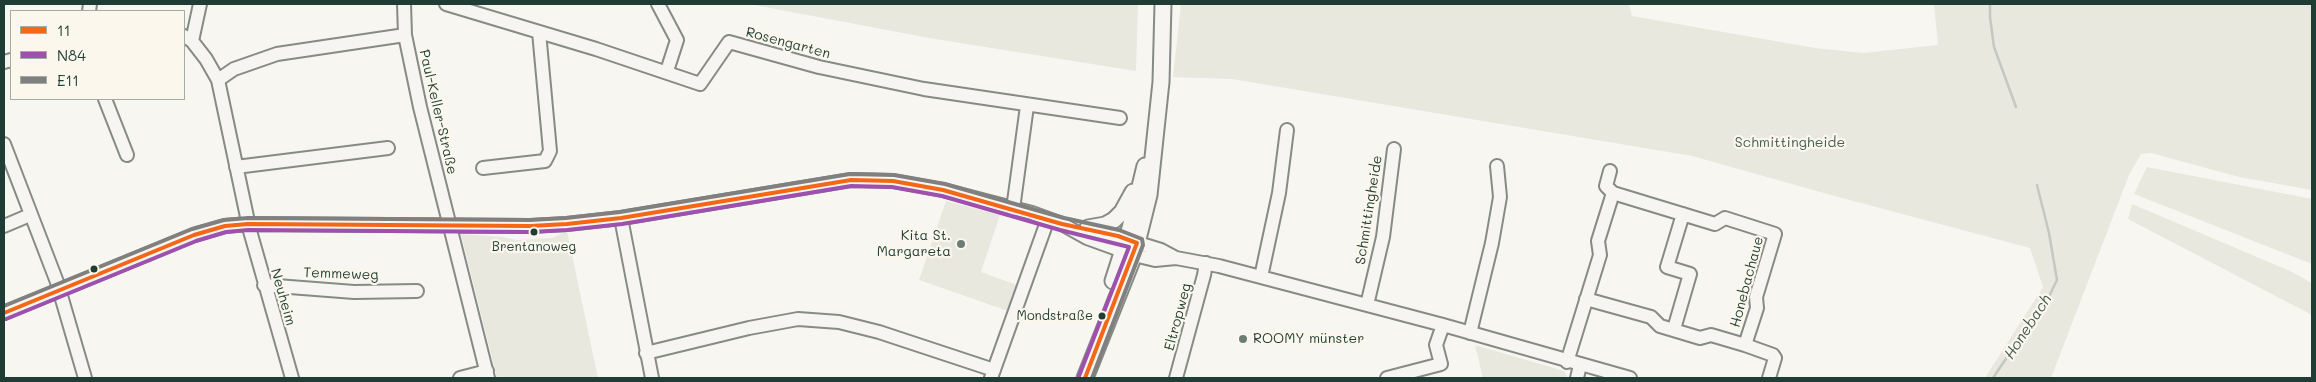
<!DOCTYPE html>
<meta charset="utf-8">
<style>
body{margin:0}
#map{position:relative;width:2316px;height:382px;overflow:hidden;background:#f8f6f0;font-family:Mali,sans-serif}
canvas{display:block}
.frame{position:absolute;inset:0;border:5px solid #1f3d34;pointer-events:none}
.legend{position:absolute;left:10px;top:10px;width:175px;height:90px;box-sizing:border-box;background:#fbf7ec;border:1px solid #a3ada2;margin:0;padding:6px 9px;list-style:none;font-size:15px;color:#1f3d34}
.legend li{display:flex;align-items:center;gap:10px;height:25px}
.legend b{width:25px;border:1px solid #a3ada2}
</style>
<div id="map">
<canvas width="2316" height="382"></canvas>
<div class="frame"></div>
<ul class="legend">
<li><b style="height:6px;background:#f36717"></b>11</li>
<li><b style="height:6px;background:#9e50ae"></b>N84</li>
<li><b style="height:6px;background:#808080"></b>E11</li>
</ul>
</div>
<script>
const ctx = document.querySelector('canvas').getContext('2d');
ctx.lineJoin = 'round';
function fill(path, color) {
  ctx.fillStyle = color;
  ctx.fill(path, 'evenodd');
}
function shape(rows) {
  const path = new Path2D();
  for (const r of rows) {
    path.moveTo(r[0], r[1]);
    for (let i = 2; i < r.length; i += 2) path.lineTo(r[i], r[i + 1]);
  }
  return path;
}
function trace(path, color, width, dash) {
  ctx.strokeStyle = color;
  ctx.lineWidth = width;
  ctx.lineCap = dash ? 'butt' : 'round';
  ctx.setLineDash(dash || []);
  ctx.stroke(path);
}
function write(font, color, halo, rows, align = 'center') {
  ctx.font = font + ' Mali,sans-serif';
  ctx.lineWidth = 4.5;
  ctx.setLineDash([]);
  ctx.textBaseline = 'middle';
  ctx.strokeStyle = halo;
  ctx.fillStyle = color;
  for (const [text, x, y, turn = 0] of rows) {
    ctx.save();
    ctx.translate(x, y);
    ctx.rotate((+turn || 0) * Math.PI / 180);
    ctx.textAlign = isNaN(turn) ? turn : align;
    if (halo) ctx.strokeText(text, 0, 0);
    ctx.fillText(text, 0, 0);
    ctx.restore();
  }
}
const built = shape([
 [749,4,1138,4,1136,71,935,39],
 [1181,4,1629,4,1632,16,1815,48,1863,53,1938,45,1934,4,2312,4,2312,190,2239,177,2151,153,2141,154,2129,175,2051,378,1985,378,2043,287,2030,248,1831,195,1692,156,1232,79,1173,77],
 [2147,167,2312,199,2312,264,2134,194],
 [946,201,1000,215,981,272,1017,285,1008,311,919,280],
 [2132,204,2290,271,2312,283,2312,315,2128,219],
 [567,231,598,378,497,378,461,234,503,237,517,240,552,238],
 [1475,345,1564,371,1568,378,1483,378]
]);
const stream = shape([
 [1990,4,1990,17,1994,47,2016,107],
 [1993,378,2026,329,2043,309,2057,280,2049,233,2037,185]
]);
const minor = shape([
 [404,4,405,35,420,107,488,378],
 [446,4,596,49,700,84,729,42,819,67,924,89,1120,118],
 [658,4,677,40,667,71],
 [89,11,90,4],
 [184,36,192,41,206,59,218,80,250,231,292,378],
 [192,41,200,4],
 [4,62,11,60],
 [218,80,234,69,277,54,405,35],
 [105,99,127,155],
 [4,144,57,282,85,378],
 [236,167,388,148],
 [483,168,545,161,550,151,539,32],
 [1610,171,1606,186,1613,193],
 [1013,209,1027,106],
 [621,218,652,378],
 [4,226,30,215],
 [1089,228,1161,250,1176,258],
 [1261,277,1279,193,1287,130],
 [264,285,354,292,417,291],
 [1586,299,1651,317,1660,326,1700,338,1711,335,1745,345],
 [1367,305,1383,237,1394,149],
 [4,313,194,235,225,226,248,224,530,226,567,224,621,218,851,180,893,181,943,190,1032,213,1062,224,1087,238,1134,255,1155,260,1176,258,1219,266,1443,325,1630,378],
 [1674,329,1690,274,1667,267,1683,214],
 [1470,333,1492,243,1500,197,1497,166],
 [646,353,749,328,798,319,839,322,879,332,994,370],
 [1567,362,1600,255,1598,241,1613,193,1715,224,1725,218,1775,234,1756,297,1757,308,1745,345,1773,355,1775,358,1769,378],
 [460,378,487,371],
 [991,378,1048,219],
 [1176,378,1204,275,1206,263],
 [1387,378,1441,364,1436,345,1443,325],
 [1577,378,1580,365]
]);
const major = shape([
 [1088,228,1105,225,1114,220,1122,212,1133,192],
 [1113,281,1130,228,1145,166],
 [1085,378,1134,255,1149,195,1161,82,1163,4]
]);
const bus1 = shape([
 [4,313,194,235,225,226,248,224,530,226,567,224,621,218,851,180,893,181,943,190,1062,224,1118,236,1137,243,1085,378]
]);
const bus2 = shape([
 [6,319,196,241,226,232,248,230,530,232,567,230,622,224,851,186,892,187,942,196,1060,230,1129,247,1079,376]
]);
const bus3 = shape([
 [4,306,192,229,224,220,248,218,530,220,566,218,620,212,850,174,894,175,945,184,1064,218,1119,230,1142,239,1143,245,1092,378]
]);
const markers = [
 [534,232,4.5,"#1f3d34"],
 [961,244,5,"#6b7e76"],
 [94,269,4.5,"#1f3d34"],
 [1102,316,4.5,"#1f3d34"],
 [1243,339,5,"#6b7e76"]
];
const busNames = [
 ["Brentanoweg",534,247],
 ["Mondstraße",1093,316,"right"]
];
const streetNames = [
 ["Rosengarten",788,43,15],
 ["Paul-Keller-Straße",438,112,77],
 ["Schmittingheide",1369,210,-81],
 ["Temmeweg",341,274,2],
 ["Honebachaue",1747,282,-75],
 ["Neuheim",283,297,74],
 ["Eltropweg",1178,317,-75]
];
const parkNames = [
 ["Schmittingheide",1790,143]
];
const poiNames = [
 ["Kita St.",951,236],
 ["Margareta",951,252],
 ["ROOMY münster",1253,339,"left"]
];
const waterNames = [
 ["Honebach",2028,327,-57]
];
fill(built, '#e8e8df');
trace(stream, '#c4c8bf', 2.5);
trace(minor, '#868b86', 16);
trace(major, '#868b86', 19);
trace(minor, '#f6f5f1', 12);
trace(major, '#f6f5f1', 15);
trace(bus1, '#f36717', 4);
trace(bus2, '#9e50ae', 4);
trace(bus3, '#808080', 4);
for (const [x, y, r, color] of markers) {
  const dot = new Path2D();
  dot.arc(x, y, r, 0, 2 * Math.PI);
  ctx.fillStyle = color;
  ctx.fill(dot);
  trace(dot, '#fbf7ec', 2);
}
write('13px', '#1f3d34', '#fbf7ec', busNames);
write('14px', '#1f3d34', '#fbf7ec', streetNames);
write('14px', '#455d53', '#fbf7ec', parkNames);
write('14px', '#1f3d34', '#fbf7ec', poiNames, 'right');
write('italic 15px', '#425b52', '#fbf7ec', waterNames);
</script>
